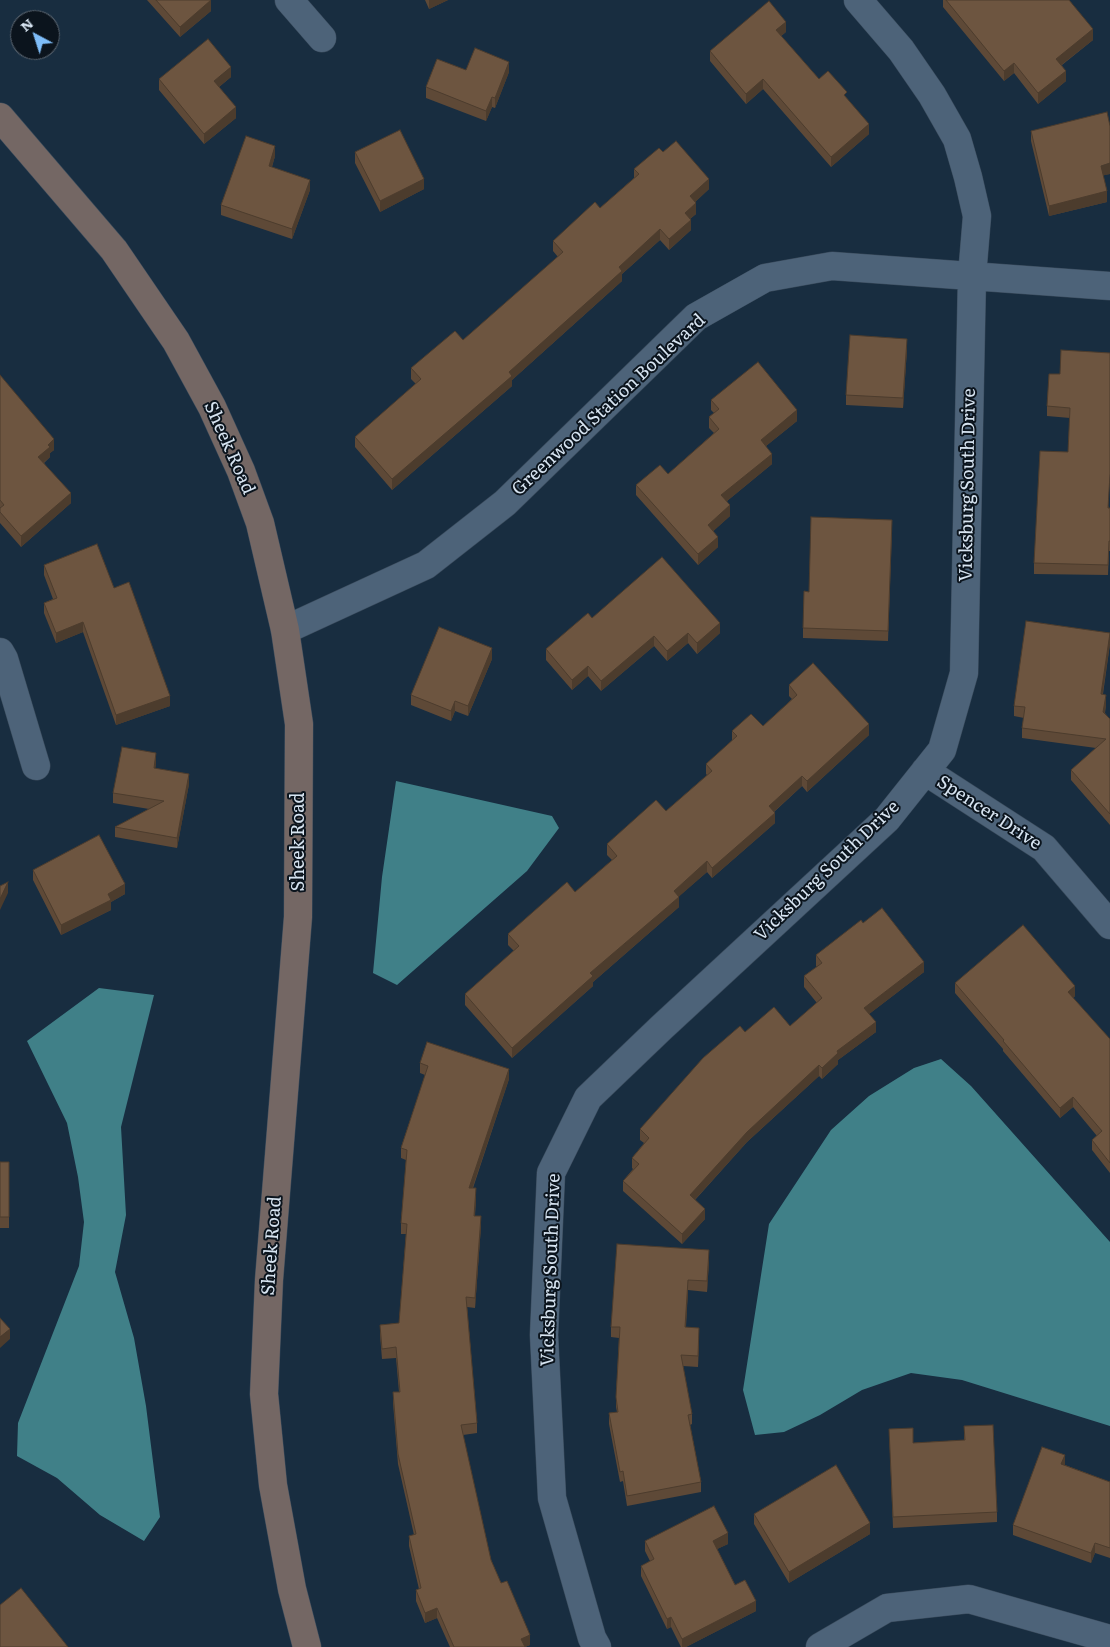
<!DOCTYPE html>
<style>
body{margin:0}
#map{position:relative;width:1110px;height:1647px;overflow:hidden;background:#182d40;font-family:Literata,serif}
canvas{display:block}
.north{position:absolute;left:10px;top:10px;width:50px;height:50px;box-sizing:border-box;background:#0b141d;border:1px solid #5d6772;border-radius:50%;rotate:320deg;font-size:14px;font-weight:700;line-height:20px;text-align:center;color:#d7e4f1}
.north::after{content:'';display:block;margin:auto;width:18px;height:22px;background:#7ebdf9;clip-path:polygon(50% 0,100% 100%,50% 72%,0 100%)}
</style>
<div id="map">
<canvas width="1110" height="1647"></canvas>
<div class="north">N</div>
</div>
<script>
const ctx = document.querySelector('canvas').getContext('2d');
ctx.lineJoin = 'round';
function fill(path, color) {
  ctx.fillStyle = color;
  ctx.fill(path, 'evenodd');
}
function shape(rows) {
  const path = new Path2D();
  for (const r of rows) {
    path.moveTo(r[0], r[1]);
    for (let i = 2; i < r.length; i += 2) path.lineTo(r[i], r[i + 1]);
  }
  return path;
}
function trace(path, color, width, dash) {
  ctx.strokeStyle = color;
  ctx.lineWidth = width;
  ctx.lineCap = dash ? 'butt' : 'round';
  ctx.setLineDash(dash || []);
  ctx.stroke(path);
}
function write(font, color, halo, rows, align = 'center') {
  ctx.font = font + ' Literata,serif';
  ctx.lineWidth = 4;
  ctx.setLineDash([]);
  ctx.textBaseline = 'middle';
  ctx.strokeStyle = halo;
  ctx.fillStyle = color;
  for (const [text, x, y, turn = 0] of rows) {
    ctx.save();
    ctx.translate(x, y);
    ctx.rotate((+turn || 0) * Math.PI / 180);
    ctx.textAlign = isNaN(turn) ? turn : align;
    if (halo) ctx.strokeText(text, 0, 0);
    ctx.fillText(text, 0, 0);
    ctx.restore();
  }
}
const water = shape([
 [396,781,552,816,559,828,527,871,397,985,373,973,382,877],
 [99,988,154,995,121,1127,126,1215,115,1272,134,1338,146,1406,160,1517,144,1541,100,1515,57,1478,17,1456,18,1423,79,1266,84,1222,78,1177,67,1123,27,1041],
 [941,1059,971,1086,1110,1242,1110,1426,962,1380,911,1373,862,1390,820,1415,784,1432,755,1435,743,1390,769,1224,831,1130,869,1096,914,1068]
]);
const street = shape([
 [289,0,322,38],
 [285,630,426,565,505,503,696,317,765,278,832,266,1110,286],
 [0,652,4,659,36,766],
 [925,771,1044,848,1110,925],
 [597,1647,592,1638,552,1498,544,1335,551,1173,588,1098,661,1028,887,819,942,750,964,673,972,276,977,216,968,177,957,139,932,95,901,50,858,0],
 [820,1647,887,1608,969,1599,1110,1639]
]);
const secondary = shape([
 [0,117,114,250,176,341,212,407,241,471,260,523,285,630,299,724,298,917,269,1280,264,1394,273,1485,292,1589,307,1647]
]);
const wall = shape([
 [147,0,210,0,211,11,180,37],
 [425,0,448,0,429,9],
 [943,0,1069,0,1093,40,1062,65,1066,81,1038,104,1014,73,1004,81,943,7],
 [786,32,781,36,819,79,847,99,869,134,831,167,763,89,746,104,710,61,710,51],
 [466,70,509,72,495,108,492,107,486,121,426,98,426,87],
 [231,77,219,87,236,118,204,144,159,90,159,79],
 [1031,131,1110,174,1103,175,1107,202,1049,216,1031,141],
 [355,152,424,189,380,212,355,163],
 [663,152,709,189,695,202,696,214,690,219,691,230,669,250,660,240,622,274,622,281,512,380,512,386,392,490,355,447,355,437,416,384,411,379,411,368,463,340,558,257,553,251,553,241,600,208,634,178,634,169],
 [275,156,272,167,310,190,292,239,221,215,221,205],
 [907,349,903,408,846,405,846,395],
 [1060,374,1109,508,1110,508,1110,551,1109,551,1108,575,1034,574,1034,563,1068,452,1070,418,1047,416,1047,406],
 [0,375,54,450,50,453,50,457,44,463,71,503,21,547,0,523],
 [711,400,797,421,766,446,772,464,727,501,730,516,713,531,718,547,698,565,636,495,636,485,668,474,714,433,709,428,709,417,714,413,711,410],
 [892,530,888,641,803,638,803,628,809,592],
 [44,565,114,588,170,706,116,725,83,632,56,643,44,613,44,603,53,599,44,575],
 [592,618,720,633,697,654,688,643,667,661,654,646,601,691,588,676,572,690,546,660,546,649],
 [1110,644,1103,694,1106,705,1105,713,1110,719,1110,825,1071,780,1071,770,1096,748,1022,738,1022,728,1024,718,1014,716,1014,706],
 [492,659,468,716,455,711,451,721,411,705,411,695],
 [789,685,869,735,807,792,802,786,774,812,775,823,712,878,707,872,679,896,679,907,593,982,593,986,512,1058,465,1005,465,994,514,951,508,945,508,934,575,892,612,860,607,855,607,844,666,811,707,775,706,774,706,764,732,741,732,731,763,726,792,699,789,696],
 [156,764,155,768,189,784,177,848,115,837,115,827,149,809,113,803,113,793],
 [33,870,125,894,111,902,111,910,61,935,33,880],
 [863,923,924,972,869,1014,876,1032,838,1060,838,1064,822,1079,819,1076,747,1142,695,1200,705,1219,682,1244,623,1191,623,1181,633,1169,632,1168,632,1158,644,1143,640,1140,640,1129,745,1032,790,1026,817,1003,804,987,804,976,817,967,816,966,816,955],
 [955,983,1075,996,1073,998,1110,1039,1110,1173,1092,1150,1092,1140,1097,1136,1073,1107,1060,1118,1003,1051,1003,1049,955,993],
 [420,1063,509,1079,473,1188,476,1199,475,1216,481,1226,475,1308,467,1307,477,1423,477,1433,463,1435,491,1560,501,1583,530,1645,525,1647,450,1647,437,1618,425,1623,416,1601,416,1590,419,1589,409,1546,409,1536,414,1535,398,1464,393,1403,393,1392,399,1392,396,1358,382,1359,380,1335,380,1325,399,1323,406,1234,401,1234,401,1223,406,1160,401,1158,401,1148,425,1075,420,1073],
 [0,1162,9,1162,9,1228,0,1228],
 [709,1261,707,1292,688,1290,686,1327,699,1338,698,1367,683,1366,692,1414,692,1424,690,1425,701,1482,701,1492,627,1506,623,1481,620,1482,609,1424,609,1413,617,1412,616,1407,616,1397,619,1338,611,1337,611,1327],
 [964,1426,997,1512,997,1522,893,1528,889,1429,913,1443,964,1440],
 [1065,1465,1110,1482,1110,1558,1095,1553,1091,1563,1013,1535,1013,1525],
 [754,1514,870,1534,789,1583,754,1524],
 [645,1541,728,1544,717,1549,735,1585,756,1611,686,1647,681,1647,671,1627,667,1629,641,1576,641,1566,650,1561,645,1551]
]);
const shadedWall = shape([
 [211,0,211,11,180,37,180,27],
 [429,0,448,0,429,9],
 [786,22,786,32,776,40,776,30],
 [1093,29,1093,40,1056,69,1056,59],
 [509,62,509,72,495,108,495,98],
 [1014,63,1014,73,1004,81,1004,71],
 [231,67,231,77,214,91,214,81],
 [1066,71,1066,81,1038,104,1038,93],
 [763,79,763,89,746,104,746,94],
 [492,97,492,107,486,121,486,111],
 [236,107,236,118,204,144,204,134],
 [869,124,869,134,831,167,831,157],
 [275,146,275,156,269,176,269,166],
 [1110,163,1110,174,1101,176,1101,166],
 [424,179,424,189,380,212,380,201],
 [709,179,709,189,690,207,690,196],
 [310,180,310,190,292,239,292,229],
 [1107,191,1107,202,1049,216,1049,206],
 [696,203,696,214,685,223,685,213],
 [691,220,691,230,669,250,669,239],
 [660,229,660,240,622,274,622,281,512,380,512,386,392,490,392,479,509,372,619,267],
 [907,339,907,349,903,408,903,398],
 [797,410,797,421,761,450,761,440],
 [54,439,54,450,50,453,50,457,38,467,38,457,48,445],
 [772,454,772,464,721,506,721,495],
 [71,493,71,503,21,547,21,536],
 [730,505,730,516,708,536,708,525],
 [718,537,718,547,698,565,698,554],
 [83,622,83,632,56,643,56,633],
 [720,623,720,633,697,654,697,643],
 [688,633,688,643,667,661,667,651],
 [1110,633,1110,644,1101,704,1101,694],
 [654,636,654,646,601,691,601,681],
 [492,648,492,659,468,716,468,706],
 [588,666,588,676,572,690,572,680],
 [1106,695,1106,705,1103,722,1103,712],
 [170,696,170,706,116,725,116,715],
 [455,701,455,711,451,721,451,711],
 [869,724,869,735,807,792,807,781],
 [156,753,156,764,154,778,154,768],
 [189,774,189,784,177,848,177,838],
 [802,776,802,786,769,816,769,806],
 [775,813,775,823,712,878,712,868],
 [707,861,707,872,674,901,674,891],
 [8,882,8,893,0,910,0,899],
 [125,884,125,894,111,902,111,910,61,935,61,925,108,894],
 [679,897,679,907,593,982,593,986,512,1058,512,1048,590,973],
 [924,962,924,972,864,1018,864,1008],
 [1075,986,1075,996,1068,1002,1068,992],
 [876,1022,876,1032,838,1060,838,1064,822,1079,822,1068,837,1051],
 [819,1065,819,1076,747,1142,690,1205,690,1195,747,1132],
 [509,1069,509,1079,469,1198,469,1188],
 [1073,1097,1073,1107,1060,1118,1060,1108],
 [476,1188,476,1199,474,1226,474,1216],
 [705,1209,705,1219,682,1244,682,1234],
 [481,1216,481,1226,475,1308,475,1298],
 [709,1250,709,1261,707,1292,707,1281],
 [688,1280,688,1290,685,1337,685,1327],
 [699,1328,699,1338,698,1367,698,1356],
 [10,1329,10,1339,0,1348,0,1337],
 [1065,1455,1065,1466,1061,1464],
 [870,1523,870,1534,789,1583,789,1572],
 [728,1533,728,1544,713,1551,713,1541],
 [1095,1543,1095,1553,1091,1563,1091,1553],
 [756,1601,756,1611,686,1647,682,1647,682,1639],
 [437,1608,437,1618,425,1623,425,1613],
 [671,1617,671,1627,667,1629,667,1619],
 [530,1635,530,1645,525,1647,521,1639]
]);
const building = shape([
 [156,0,211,0,180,27,156,0],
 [946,0,1069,0,1093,29,1056,59,1066,71,1038,93,1014,63,1004,71,946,0],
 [769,1,786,22,776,30,819,79,828,71,847,92,844,95,869,124,831,157,763,79,746,94,710,51,769,1],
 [208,39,231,67,214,81,236,107,204,134,159,79,208,39],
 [475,48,509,62,495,98,492,97,486,111,426,87,437,59,466,70,475,48],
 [1107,112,1110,126,1110,163,1101,166,1107,191,1049,206,1031,131,1107,112],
 [400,130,424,179,380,201,355,152,400,130],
 [246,136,275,146,269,166,310,180,292,229,221,205,246,136],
 [676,141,709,179,690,196,696,203,685,213,691,220,669,239,660,229,619,267,622,271,509,372,512,376,392,479,355,437,421,379,411,368,455,331,463,340,563,252,553,241,595,202,600,208,639,174,634,169,659,148,663,152,676,141],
 [850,335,907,339,903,398,846,395,850,335],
 [1061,350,1110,353,1110,474,1108,508,1110,508,1110,541,1109,541,1108,565,1034,563,1040,451,1068,452,1070,408,1047,406,1049,374,1060,374,1061,350],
 [758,362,797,410,761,440,772,454,721,495,730,505,708,525,718,537,698,554,636,485,660,465,668,474,719,429,709,417,719,409,711,400,758,362],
 [0,375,54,439,48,445,50,447,38,457,71,493,21,536,0,512,0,508,4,505,0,500,0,375],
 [811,517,892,520,888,631,803,628,804,591,809,592,811,517],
 [97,544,114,588,129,582,170,696,116,715,83,622,56,633,44,603,57,598,44,565,97,544],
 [662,557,720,623,697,643,688,633,667,651,654,636,601,681,588,666,572,680,546,649,588,613,592,618,662,557],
 [1026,621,1110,633,1101,694,1106,695,1103,712,1110,719,1110,814,1071,770,1106,739,1022,728,1025,707,1014,706,1026,621],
 [439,627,492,648,468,706,455,701,451,711,411,695,439,627],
 [813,663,869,724,807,781,802,776,769,806,775,813,712,868,707,861,674,891,679,897,590,973,593,976,512,1048,465,994,519,946,508,934,567,882,575,892,617,856,607,844,656,800,666,811,712,771,706,764,737,736,732,731,751,714,763,726,797,695,789,685,813,663],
 [122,747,156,753,154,768,189,774,177,838,115,827,164,801,113,793,122,747],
 [99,835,125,884,108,894,111,900,61,925,33,870,99,835],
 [8,882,0,899,0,886,8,882],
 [882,908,924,962,864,1008,876,1022,837,1051,838,1053,822,1068,819,1065,747,1132,690,1195,705,1209,682,1234,623,1181,639,1164,632,1158,649,1138,640,1129,703,1058,740,1026,745,1032,774,1007,790,1026,822,998,804,976,822,963,816,955,861,920,863,923,882,908],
 [1023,925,1075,986,1068,992,1110,1039,1110,1163,1092,1140,1102,1131,1073,1097,1060,1108,1003,1041,1004,1040,955,983,1023,925],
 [427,1042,509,1069,469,1188,476,1188,474,1216,481,1216,475,1298,466,1297,477,1423,461,1425,491,1560,501,1583,507,1581,530,1635,521,1639,525,1647,454,1647,437,1608,425,1613,416,1590,421,1588,409,1536,416,1534,398,1454,393,1392,400,1392,396,1347,382,1349,380,1325,399,1323,407,1224,401,1223,407,1150,401,1148,428,1066,420,1063,427,1042],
 [0,1162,9,1162,9,1217,0,1217,0,1162],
 [617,1244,709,1250,707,1281,688,1280,685,1327,699,1328,698,1356,681,1355,692,1414,688,1415,701,1482,627,1496,623,1471,620,1472,609,1413,618,1412,616,1397,620,1327,611,1327,617,1244],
 [0,1318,10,1329,0,1337,0,1318],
 [993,1425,997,1512,893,1517,889,1429,913,1428,913,1443,965,1440,964,1426,993,1425],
 [1042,1447,1065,1455,1061,1464,1110,1482,1110,1548,1095,1543,1091,1553,1013,1525,1042,1447],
 [836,1465,870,1523,789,1572,754,1514,836,1465],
 [714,1506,728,1533,713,1541,735,1585,745,1580,756,1601,682,1639,671,1617,667,1619,641,1566,654,1559,645,1541,714,1506],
 [21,1588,68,1647,0,1647,0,1605,21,1588]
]);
const streetNames = [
 ["Greenwood Station Boulevard",609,405,-43],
 ["Sheek Road",229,448,66],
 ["Vicksburg South Drive",968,485,-89],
 ["Spencer Drive",989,813,33],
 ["Sheek Road",299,842,-90],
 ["Vicksburg South Drive",827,871,-44],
 ["Sheek Road",272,1246,-86],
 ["Vicksburg South Drive",551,1270,-88]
];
fill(water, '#408088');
trace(street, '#394a5b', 29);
trace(secondary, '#394a5b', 29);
trace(street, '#4d6379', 28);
trace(secondary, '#746764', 28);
fill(wall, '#5e4937');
fill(shadedWall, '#4c3c2d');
fill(building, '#6d5540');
trace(building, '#4c3c2d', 1);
write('18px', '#d7e4f1', '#0b141d', streetNames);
</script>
